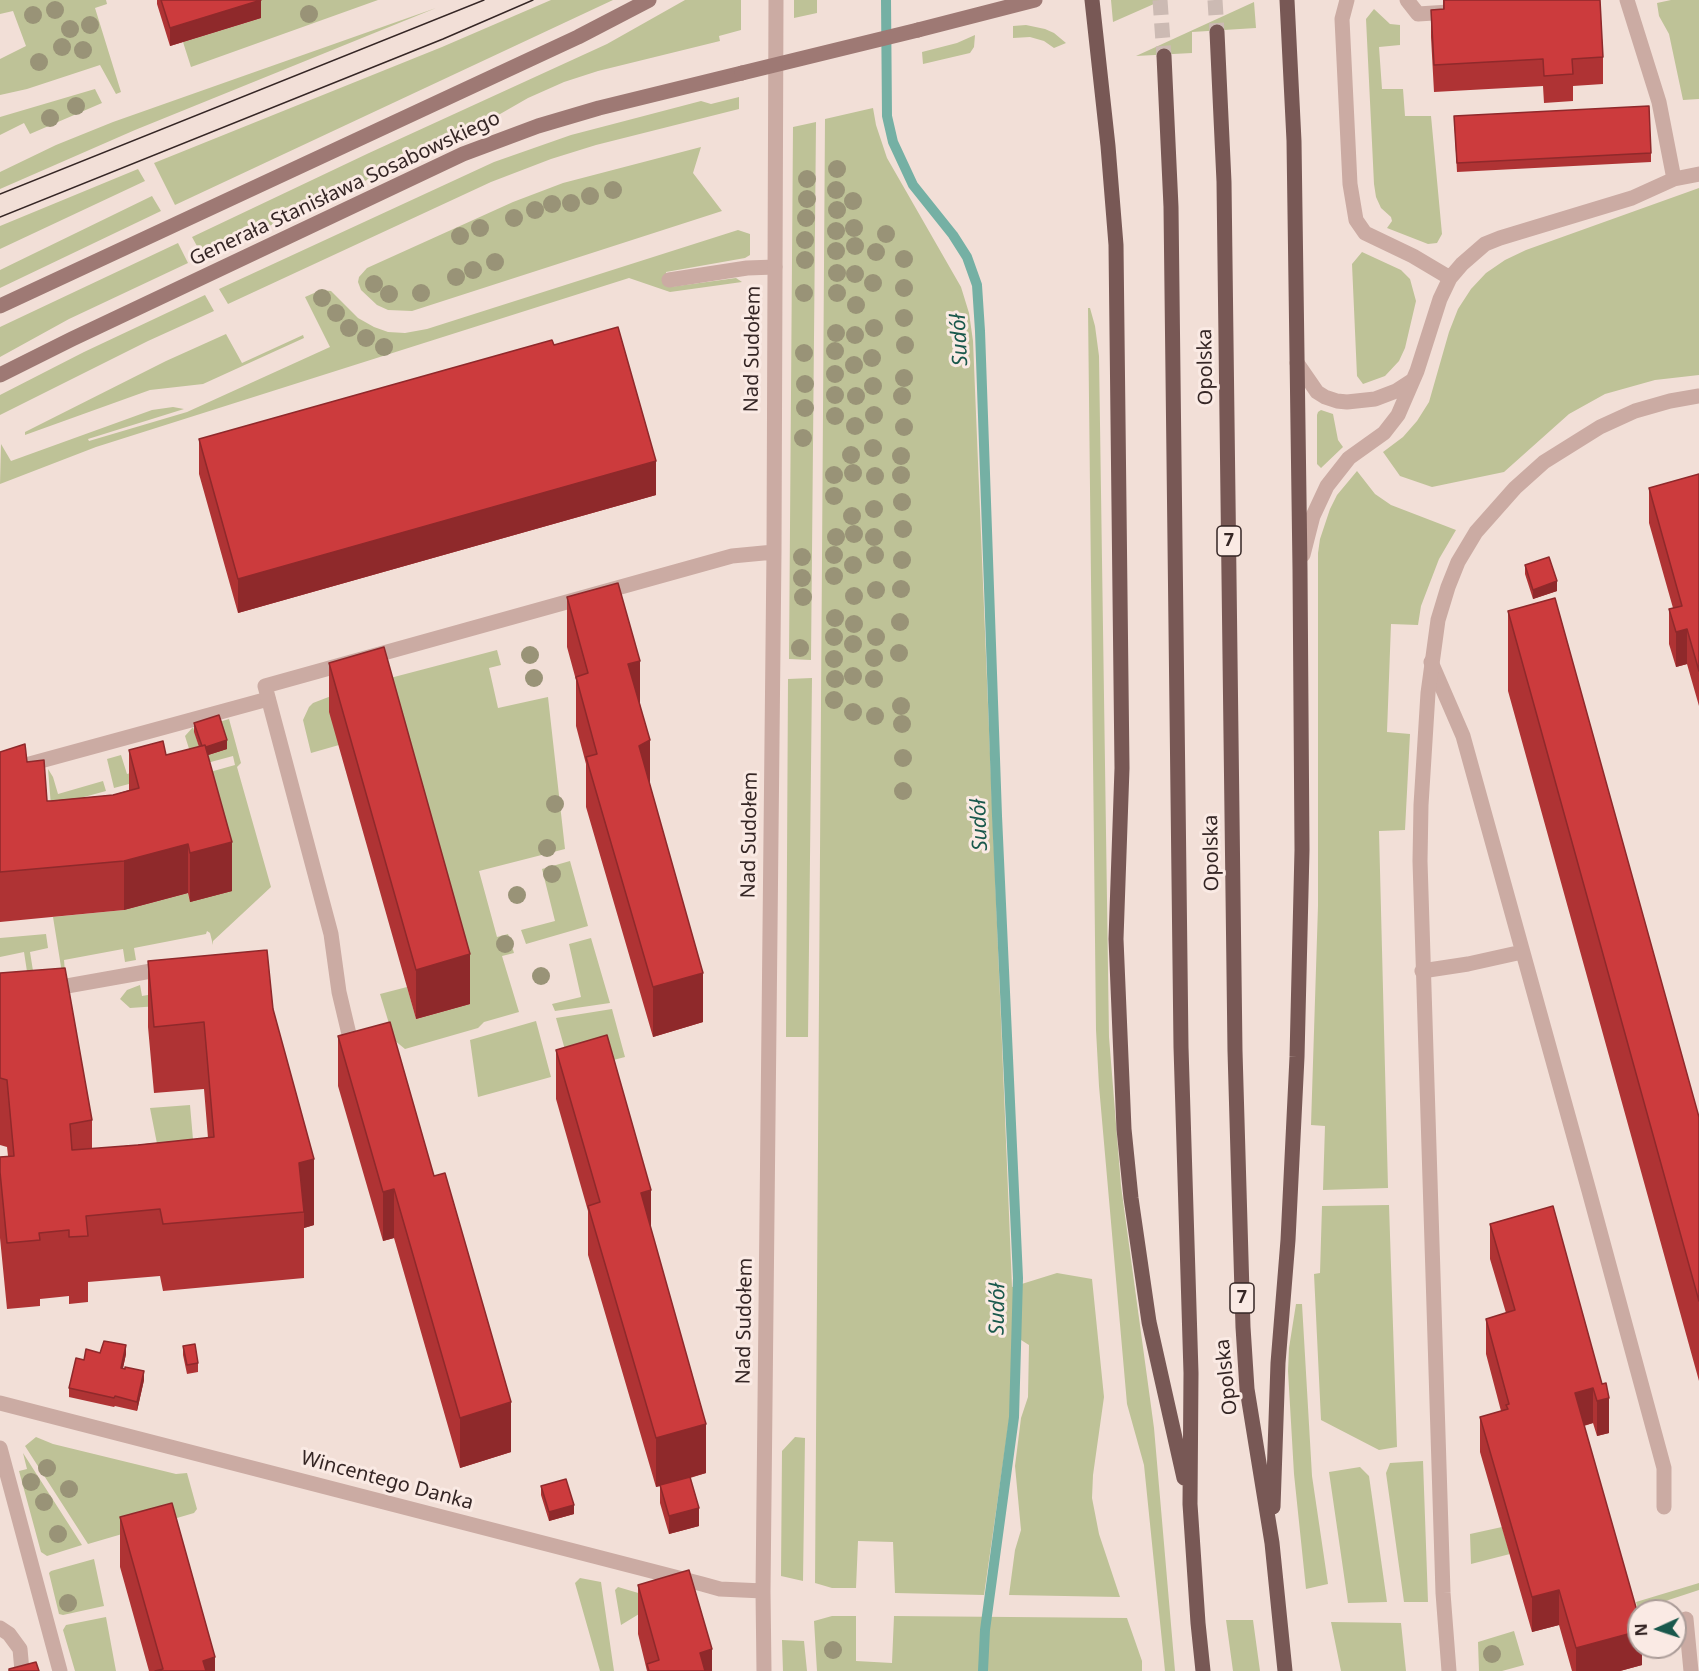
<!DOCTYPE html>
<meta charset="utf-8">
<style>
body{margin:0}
#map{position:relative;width:1699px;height:1671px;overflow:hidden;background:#f2dfd7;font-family:"Noto Sans",sans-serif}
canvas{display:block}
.north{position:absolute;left:1627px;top:1599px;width:60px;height:60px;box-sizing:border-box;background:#faeae4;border:2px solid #ab9c98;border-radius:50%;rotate:267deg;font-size:16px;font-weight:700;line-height:24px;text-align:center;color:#352625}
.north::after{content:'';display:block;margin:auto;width:21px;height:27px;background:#19584c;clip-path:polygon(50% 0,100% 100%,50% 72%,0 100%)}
</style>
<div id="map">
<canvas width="1699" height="1671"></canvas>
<div class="north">N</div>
</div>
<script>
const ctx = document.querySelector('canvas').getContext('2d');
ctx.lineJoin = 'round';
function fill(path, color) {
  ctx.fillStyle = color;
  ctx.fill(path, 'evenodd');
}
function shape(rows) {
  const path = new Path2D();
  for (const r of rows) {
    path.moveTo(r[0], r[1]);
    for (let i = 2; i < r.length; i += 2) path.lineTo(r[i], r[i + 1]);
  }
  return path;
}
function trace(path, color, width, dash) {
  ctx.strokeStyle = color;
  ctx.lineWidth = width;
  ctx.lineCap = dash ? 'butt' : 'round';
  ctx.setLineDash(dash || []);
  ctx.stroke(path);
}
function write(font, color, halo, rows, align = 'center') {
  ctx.font = font + ' "Noto Sans",sans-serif';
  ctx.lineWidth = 6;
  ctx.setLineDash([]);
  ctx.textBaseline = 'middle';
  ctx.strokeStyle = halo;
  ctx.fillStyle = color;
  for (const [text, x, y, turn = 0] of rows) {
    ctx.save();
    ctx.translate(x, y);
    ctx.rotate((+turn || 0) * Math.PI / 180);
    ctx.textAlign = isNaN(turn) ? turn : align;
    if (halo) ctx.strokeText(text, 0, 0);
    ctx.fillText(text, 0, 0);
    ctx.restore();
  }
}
const green = shape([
 [0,0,106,0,107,4,95,8,121,92,116,94,100,65,27,89,0,95,0,59,26,46,13,11,0,14],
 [256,0,378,0,191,67,183,42,261,18],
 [551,0,613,0,175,205,154,163,442,47],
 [685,0,741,0,741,30,719,36,720,41,598,71,564,82,528,98,467,133,203,257,192,237,369,153,607,44],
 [794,0,817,0,817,13,794,18],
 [1111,0,1163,0,1113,22],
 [1671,0,1699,0,1699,99,1683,100,1669,34,1659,16,1657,3],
 [1254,2,1256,28,1192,32,1192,53,1136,56],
 [436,8,135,130,0,189,0,172,56,145,113,122],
 [1374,9,1390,24,1400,25,1400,45,1379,47,1382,89,1403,89,1405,116,1431,116,1442,234,1437,243,1428,244,1387,228,1392,221,1391,217,1381,208,1376,197,1374,184,1366,19],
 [1026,25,1045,29,1054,33,1066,43,1054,48,1044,41,1030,37,1013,38,1013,26],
 [975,35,974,47,970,53,923,64,922,52,957,43],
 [95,89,102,103,30,134,24,123,0,135,0,117],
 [739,97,739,109,596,145,551,159,491,182,228,304,219,289,494,162,571,135,617,123,701,101,711,104],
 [873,108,876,125,887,158,961,287,969,313,973,341,1012,1287,1057,1273,1092,1279,1104,1397,1093,1475,1092,1498,1099,1534,1120,1597,1009,1595,1015,1550,1021,1530,1015,1466,1021,1418,1028,1397,1029,1345,1013,1335,1010,1414,984,1595,895,1593,893,1542,858,1541,856,1588,832,1588,815,1583,825,119],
 [816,122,811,660,789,659,793,127],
 [701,147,693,173,722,211,412,311,388,310,377,305,361,290,358,282,359,277,367,268,513,202,563,183],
 [138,169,145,181,0,249,0,226],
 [1699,188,1699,375,1655,380,1605,394,1569,414,1504,472,1432,487,1400,476,1383,452,1403,437,1417,421,1429,402,1449,332,1458,309,1471,289,1486,273,1505,260,1526,250],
 [152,196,161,211,0,288,0,270],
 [738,230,750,234,750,255,745,258,666,272,670,287,736,278,742,282,670,292,629,278,96,447,0,484,1,444,11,461,152,410,173,407,184,409,88,439,89,441,187,412,330,347,305,297,321,290,331,291,358,318,374,327,388,332,405,333,427,329],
 [178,243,188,263,69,319,0,357,0,327],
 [1362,252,1401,270,1410,279,1416,301,1405,348,1399,361,1385,376,1363,384,1357,376,1352,264],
 [205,295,214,311,148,341,0,415,0,395,84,352],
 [1088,308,1090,308,1095,326,1099,356,1109,1037,1121,1186,1154,1428,1175,1671,1165,1671,1144,1465,1127,1404,1099,1086,1096,1030],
 [226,334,242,363,303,335,304,338,203,384,150,390,25,435,25,432,166,361],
 [1321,410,1333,414,1338,440,1343,447,1321,468,1317,464,1317,415,1318,412],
 [1357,471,1375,494,1391,505,1456,530,1439,559,1421,606,1418,625,1391,624,1387,732,1410,734,1405,830,1379,831,1388,1188,1323,1190,1325,1126,1311,1125,1318,906,1318,553,1320,539,1330,509,1337,495],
 [497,650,501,665,489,668,498,708,548,697,565,849,479,871,497,937,508,934,514,953,502,956,519,1012,484,1022,478,1028,405,1049,394,1040,380,994,407,987,416,1019,470,1004,330,712,339,745,311,753,303,720,309,707,313,703,352,688],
 [812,678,808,1037,786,1037,788,679],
 [229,719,241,763,237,767,271,887,213,941,213,945,210,933,207,931,206,934,134,948,136,960,125,962,123,949,64,960,65,972,62,973,53,917,124,910,188,893,190,902,160,786,235,765,233,756,114,788,107,759,121,755,127,774,191,755,185,736,193,727,202,757,219,722],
 [48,769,53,777,58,794,103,781,106,791,51,806],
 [570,861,588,926,526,944,521,930,555,921,542,869],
 [46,934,48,948,30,952,34,977,28,978,24,952,0,957,0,938],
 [591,938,610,1003,555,1011,552,1004,581,997,569,944],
 [252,977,258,999,130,1008,120,999,127,990,140,985,142,996],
 [612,1009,625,1057,571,1071,556,1018],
 [536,1021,551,1077,478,1097,470,1040],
 [190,1105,194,1151,160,1159,150,1108],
 [1389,1205,1397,1447,1379,1450,1321,1420,1314,1274,1320,1273,1322,1206],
 [1296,1304,1302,1304,1312,1476,1328,1584,1306,1589,1294,1474,1288,1371,1289,1348],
 [36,1437,53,1444,176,1474,187,1473,197,1509,194,1513,88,1544,25,1446],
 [795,1437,805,1438,803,1581,781,1576,782,1451],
 [23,1453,82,1545,47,1556,41,1552,19,1471,27,1469],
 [1423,1461,1428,1602,1404,1602,1386,1473,1390,1463],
 [1360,1467,1369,1476,1387,1602,1348,1603,1329,1472],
 [1502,1527,1510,1554,1471,1564,1470,1534],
 [94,1559,104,1606,63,1615,59,1614,49,1573,51,1571],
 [580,1578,601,1582,614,1671,600,1671,575,1583],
 [1699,1583,1699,1590,1638,1610,1636,1602],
 [618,1587,662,1600,621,1625,615,1590],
 [832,1616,856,1616,856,1661,892,1663,894,1616,1127,1618,1142,1661,1142,1671,817,1671,814,1621],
 [106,1617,116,1671,75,1671,63,1630,66,1625],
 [1226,1620,1253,1620,1260,1671,1233,1671],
 [1331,1622,1401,1623,1406,1671,1341,1671],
 [1514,1631,1524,1665,1502,1671,1479,1671,1478,1642],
 [782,1640,804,1641,807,1671,783,1671]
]);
const stream = shape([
 [886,0,887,116,893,142,913,185,953,235,967,257,977,285,980,331,997,816,1018,1278,1014,1417,985,1630,983,1671]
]);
const primaryTunnel = shape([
 [1160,0,1164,56],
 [1215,0,1217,32]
]);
const service = shape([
 [1347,0,1342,19,1350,184,1356,220,1365,233,1413,256,1450,278],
 [1407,0,1418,14,1449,12],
 [1674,179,1699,174],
 [669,280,747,268,775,267],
 [1297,363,1317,392,1325,397,1337,401,1347,402,1375,399,1396,391,1413,380],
 [1303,555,1313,516,1327,486,1349,458,1384,433,1398,415,1417,371,1440,299,1450,278,1462,264,1485,244,1500,238,1632,198,1674,179,1659,102,1627,0],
 [1431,662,1463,736,1589,1191,1664,1468,1664,1507],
 [0,772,268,699],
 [1422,971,1468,964,1522,952],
 [50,989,168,968],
 [1686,1619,1691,1671]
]);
const minor = shape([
 [353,1051,339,992,331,934,265,686,732,556,774,552],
 [0,1403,702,1584,720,1589,763,1591],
 [0,1448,60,1671],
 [0,1628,9,1634,20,1649,22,1671],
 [764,1671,763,1591,774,552,776,0],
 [1449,1671,1443,1593,1420,861,1421,805,1428,693,1438,620,1448,587,1458,562,1476,532,1515,488,1544,462,1600,427,1635,411,1670,401,1699,396]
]);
const secondary = shape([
 [918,30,1035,0],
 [0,306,578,37,649,0],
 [0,375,72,339,463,154,538,126,599,108,742,73]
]);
const primary = shape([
 [1092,0,1108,146,1116,245,1122,768,1116,939,1124,1129,1131,1198,1149,1322,1184,1478],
 [1217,32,1224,182,1235,1051,1243,1327,1247,1389,1272,1543,1285,1671],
 [1164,56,1171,207,1181,1047,1191,1373,1190,1504,1198,1623,1203,1671],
 [1273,1507,1278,1363,1288,1240,1297,1057,1302,850,1300,569,1294,141,1287,0]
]);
const tram = shape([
 [0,194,484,0],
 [0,217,443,39,533,0]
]);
const secondaryBridge = shape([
 [742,73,918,30]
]);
const trees = [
 [55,10],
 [309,14],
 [33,15],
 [90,25],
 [70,29],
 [62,47],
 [83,50],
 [39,62],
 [76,106],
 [50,118],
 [837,169],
 [807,179],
 [613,190],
 [836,190],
 [590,196],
 [807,199],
 [853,201],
 [571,203],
 [552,204],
 [535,210],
 [837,210],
 [514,218],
 [806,218],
 [480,228],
 [854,228],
 [836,231],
 [886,234],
 [460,236],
 [805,240],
 [855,246],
 [836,251],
 [876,252],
 [904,259],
 [805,260],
 [495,262],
 [473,270],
 [837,273],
 [855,274],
 [456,277],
 [873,283],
 [374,284],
 [904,288],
 [421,293],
 [804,293],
 [837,293],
 [389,294],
 [322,298],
 [856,305],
 [336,313],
 [904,318],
 [349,328],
 [874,328],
 [836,333],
 [855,335],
 [366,338],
 [905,345],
 [384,347],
 [835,351],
 [804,353],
 [872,358],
 [854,365],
 [835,374],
 [904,378],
 [805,384],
 [873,386],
 [835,395],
 [856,396],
 [902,396],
 [805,408],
 [874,415],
 [835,416],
 [855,426],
 [904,427],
 [803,438],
 [873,448],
 [851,455],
 [901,456],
 [853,473],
 [834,475],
 [901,475],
 [875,476],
 [834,496],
 [902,502],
 [874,509],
 [852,516],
 [903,529],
 [854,534],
 [836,537],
 [874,537],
 [834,555],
 [875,555],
 [802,557],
 [902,560],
 [853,565],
 [834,576],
 [802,578],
 [901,589],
 [876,590],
 [854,596],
 [803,597],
 [835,618],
 [900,622],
 [854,624],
 [834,637],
 [876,637],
 [853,644],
 [800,648],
 [899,653],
 [530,655],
 [874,658],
 [834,659],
 [853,676],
 [534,678],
 [835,679],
 [874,679],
 [834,700],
 [901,706],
 [853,712],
 [875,716],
 [902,724],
 [903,758],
 [903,791],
 [555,804],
 [547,848],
 [552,874],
 [517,895],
 [505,944],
 [541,976],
 [47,1468],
 [31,1482],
 [69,1489],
 [44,1502],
 [58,1534],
 [68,1603],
 [833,1650],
 [1492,1654]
];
const wall = shape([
 [157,0,261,0,261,18,170,46,157,4],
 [1443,0,1600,0,1603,57,1603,84,1573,86,1573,101,1544,103,1543,86,1434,92,1431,37,1431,10,1443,9],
 [1454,116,1651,153,1651,162,1457,172],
 [554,345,656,495,238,613,199,474,199,439],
 [1699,474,1699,706,1687,664,1676,667,1669,644,1669,609,1673,608,1649,523,1649,488],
 [1525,565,1557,591,1533,599,1525,574],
 [567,597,640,704,650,785,703,1022,653,1037,586,807,586,764,576,726,576,680,567,647],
 [1508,611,1699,1117,1699,1381,1508,691],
 [329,663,470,1004,416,1019,329,712],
 [194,723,227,749,208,755,232,891,190,902,188,893,124,910,0,922,0,752,27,762,47,801,113,795,129,790,129,750,166,755,199,747,194,732],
 [148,961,273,1009,314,1225,304,1228,304,1278,163,1291,160,1276,88,1282,88,1302,69,1304,69,1296,40,1299,40,1306,7,1309,0,1238,0,1157,8,1156,7,1147,0,1145,0,973,92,1120,92,1149,208,1138,204,1089,154,1093,148,1027],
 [338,1036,511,1452,460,1468,394,1238,383,1241,338,1086],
 [556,1050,651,1231,706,1473,690,1478,699,1526,669,1534,660,1503,660,1486,656,1487,588,1255,588,1211,556,1099],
 [1553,1206,1609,1433,1597,1436,1593,1423,1584,1426,1642,1647,1642,1665,1620,1671,1572,1671,1559,1625,1532,1632,1480,1452,1480,1417,1501,1411,1486,1354,1486,1319,1506,1313,1490,1259,1490,1224],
 [183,1346,198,1363,198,1372,187,1374,183,1355],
 [100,1353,126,1354,123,1368,144,1380,137,1411,115,1406,114,1407,69,1397,69,1388,84,1360],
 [541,1486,574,1514,549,1521,541,1495],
 [120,1517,215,1671,149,1671,120,1567],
 [638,1585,712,1671,647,1671,638,1634]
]);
const shadedWall = shape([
 [261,0,261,18,170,46,170,28],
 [656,461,656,495,238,613,238,579],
 [1557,581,1557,591,1533,599,1533,590],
 [1687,629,1687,664,1676,667,1676,632],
 [640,661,640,711,628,664],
 [227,740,227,749,202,757,202,748],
 [650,740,650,790,639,746],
 [232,842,232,891,190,902,190,853],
 [188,844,188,893,124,910,124,861],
 [470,954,470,1004,416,1019,416,970],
 [703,973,703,1022,653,1037,653,987],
 [314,1159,314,1225,304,1228,304,1212,299,1163],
 [394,1189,394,1238,383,1241,383,1192],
 [651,1190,651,1240,641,1193],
 [126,1345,126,1354,121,1377,121,1368],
 [144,1371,144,1380,137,1411,137,1402],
 [1593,1388,1593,1423,1575,1428,1575,1393],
 [1609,1398,1609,1433,1597,1436,1597,1401],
 [511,1402,511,1452,460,1468,460,1418],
 [706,1424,706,1473,656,1487,656,1438],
 [574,1505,574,1514,549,1521,549,1512],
 [699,1508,699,1526,669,1534,669,1516],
 [1559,1590,1559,1625,1532,1632,1532,1597],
 [1639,1631,1639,1647,1642,1647,1642,1665,1620,1671,1576,1671,1576,1648],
 [712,1649,712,1671,700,1671,700,1653],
 [215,1657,215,1671,203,1671,203,1661]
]);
const building = shape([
 [161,0,261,0,170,28,161,0],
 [1444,0,1600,0,1603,57,1572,59,1573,74,1544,76,1543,59,1434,65,1431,10,1444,9,1444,0],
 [1649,106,1651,153,1457,163,1454,116,1649,106],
 [618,327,656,461,238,579,199,439,552,340,554,345,618,327],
 [1699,474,1699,671,1687,629,1676,632,1669,609,1682,606,1649,488,1699,474],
 [1549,557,1557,581,1533,590,1525,565,1549,557],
 [618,583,640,661,628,664,650,740,639,746,703,973,653,987,586,757,597,754,576,677,588,673,567,597,618,583],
 [1555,598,1699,1117,1699,1301,1508,611,1555,598],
 [384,647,470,954,416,970,329,663,384,647],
 [219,715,227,740,206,747,205,745,202,746,194,723,219,715],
 [163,741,166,755,205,745,232,842,190,853,188,844,124,861,0,872,0,752,25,744,27,762,44,760,47,801,51,801,113,795,139,788,129,750,163,741],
 [267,950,273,1009,314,1159,299,1163,304,1212,163,1224,160,1209,86,1216,88,1236,69,1237,69,1230,39,1233,40,1240,7,1243,0,1172,0,1157,14,1156,7,1080,0,1078,0,973,65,968,92,1120,70,1124,72,1150,138,1145,214,1137,204,1022,154,1027,148,961,267,950],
 [390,1022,434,1176,445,1173,511,1402,460,1418,394,1189,383,1192,338,1036,390,1022],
 [607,1035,651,1190,641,1193,706,1424,656,1438,588,1206,600,1202,556,1050,607,1035],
 [1553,1206,1602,1384,1606,1383,1609,1398,1597,1401,1593,1388,1575,1393,1639,1618,1639,1631,1576,1648,1559,1590,1532,1597,1480,1417,1508,1409,1506,1405,1509,1404,1486,1319,1515,1310,1490,1224,1553,1206],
 [104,1341,126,1345,121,1368,125,1369,125,1367,144,1371,137,1402,115,1396,114,1398,69,1388,76,1358,84,1360,86,1349,100,1353,104,1341],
 [195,1344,198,1363,187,1365,183,1346,195,1344],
 [690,1477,699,1508,669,1516,660,1485,690,1477],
 [566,1479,574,1505,549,1512,541,1486,566,1479],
 [172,1503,215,1657,203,1661,206,1671,155,1671,163,1669,120,1517,172,1503],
 [689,1570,712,1649,700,1653,705,1671,649,1671,647,1664,659,1660,638,1585,689,1570],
 [36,1662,39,1671,9,1671,9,1669,36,1662]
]);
const shields = [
 [1229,541,24],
 [1242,1298,24]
];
const shieldNames = [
 ["7",1229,541],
 ["7",1242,1298]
];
const streetNames = [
 ["Generała Stanisława Sosabowskiego",345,189,-25],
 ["Nad Sudołem",753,349,-89],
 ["Opolska",1206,367,-91],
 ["Nad Sudołem",750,835,-89],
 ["Opolska",1212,853,-91],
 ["Nad Sudołem",745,1321,-89],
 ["Opolska",1227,1377,-96],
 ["Wincentego Danka",387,1481,15]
];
const waterNames = [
 ["Sudół",960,340,-93],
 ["Sudół",980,825,-92],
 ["Sudół",998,1309,-89]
];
fill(green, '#bec297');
trace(stream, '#75b0a4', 10);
trace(primaryTunnel, '#ccbab3', 15, [15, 8]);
trace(service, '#cbaba3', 15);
trace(minor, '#cbaba3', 15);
trace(secondary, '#9e7974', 15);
trace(primary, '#785855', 15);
trace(tram, '#352625', 1.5);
trace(secondaryBridge, '#9e7974', 15);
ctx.fillStyle = '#999377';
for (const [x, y] of trees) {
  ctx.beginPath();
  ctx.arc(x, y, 9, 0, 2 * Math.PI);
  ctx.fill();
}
fill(wall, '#af3334');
fill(shadedWall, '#8f292b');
fill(building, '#cc3b3d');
trace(building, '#8f292b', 1.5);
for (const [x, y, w] of shields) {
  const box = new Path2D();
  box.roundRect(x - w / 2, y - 15, w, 30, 4.5);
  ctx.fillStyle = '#faeae4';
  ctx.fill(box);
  trace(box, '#352625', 1.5);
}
write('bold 18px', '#352625', null, shieldNames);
write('20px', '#352625', '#faeae4', streetNames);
write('italic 21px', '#19584c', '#faeae4', waterNames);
</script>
